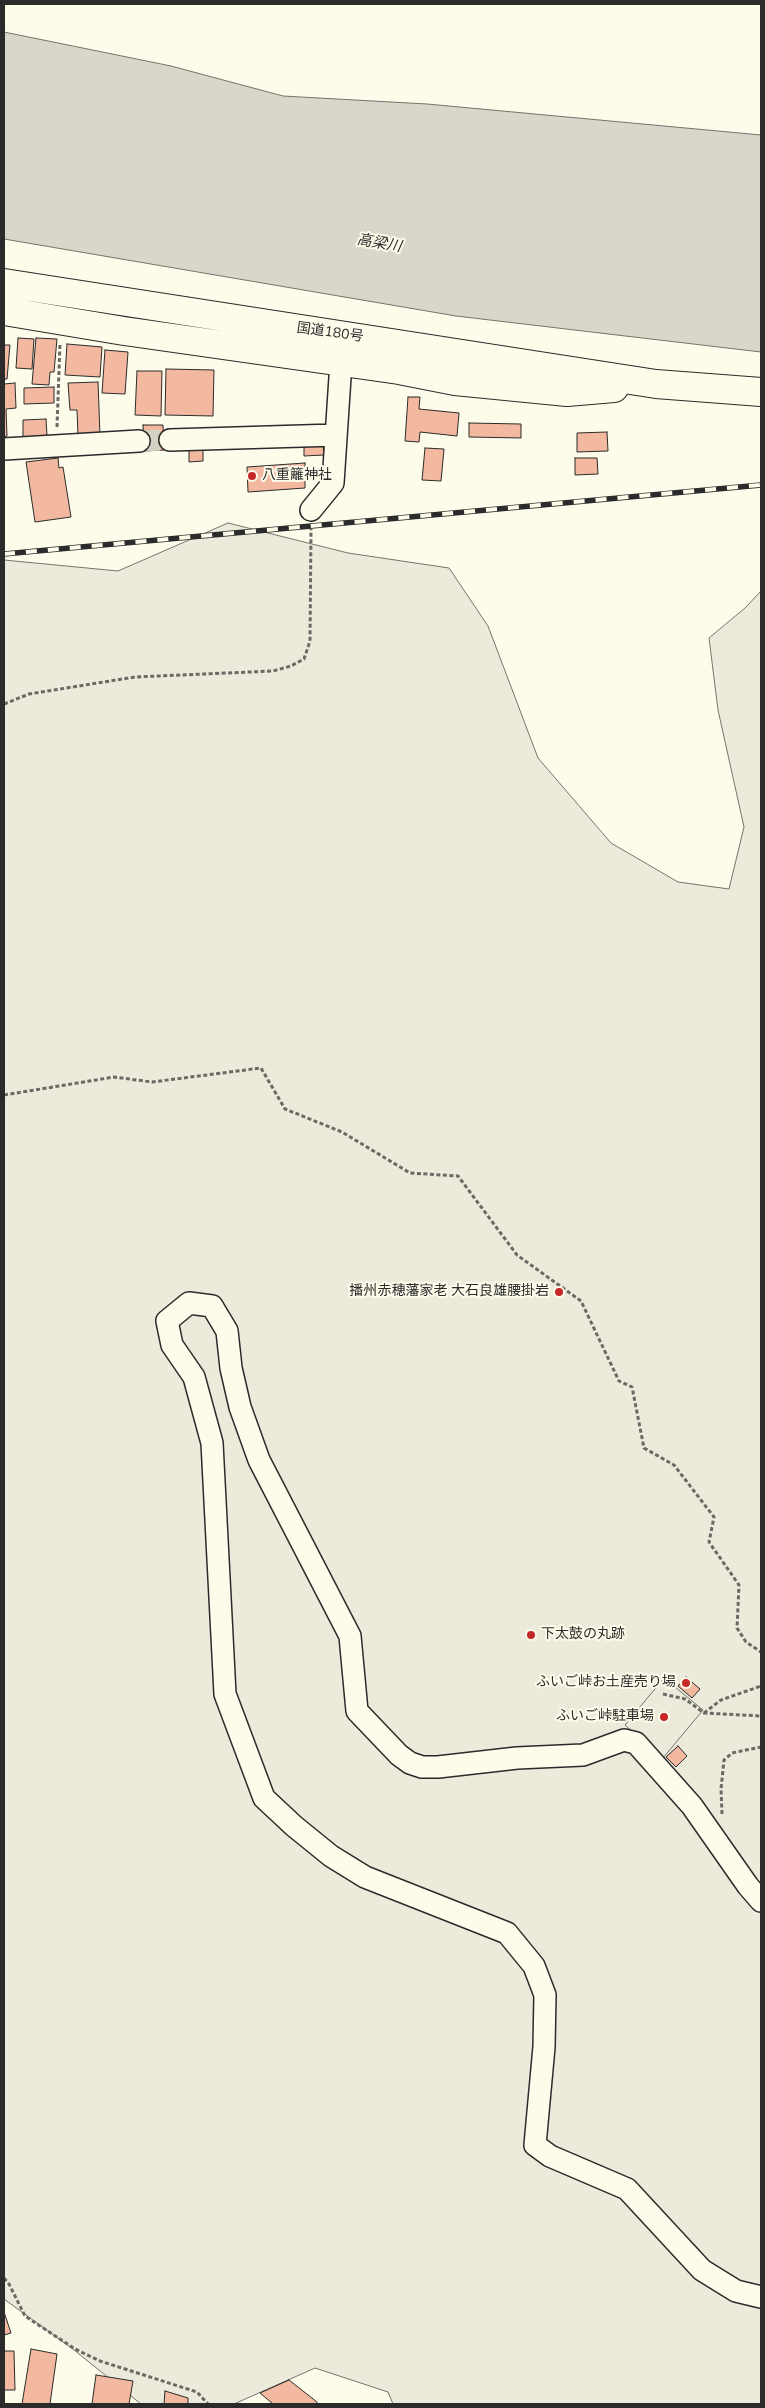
<!DOCTYPE html>
<meta charset="utf-8">
<style>
body{margin:0}
#map{position:relative;width:765px;height:2408px;overflow:hidden;background:#fdfbea;font-family:"Nunito Sans",sans-serif}
canvas{display:block}
.frame{position:absolute;inset:0;border:5px solid #2b2b2b;pointer-events:none}
</style>
<div id="map">
<canvas width="765" height="2408"></canvas>
<div class="frame"></div>
</div>
<script>
const ctx = document.querySelector('canvas').getContext('2d');
ctx.lineJoin = 'round';
function fill(path, color) {
  ctx.fillStyle = color;
  ctx.fill(path, 'evenodd');
}
function shape(rows) {
  const path = new Path2D();
  for (const r of rows) {
    path.moveTo(r[0], r[1]);
    for (let i = 2; i < r.length; i += 2) path.lineTo(r[i], r[i + 1]);
  }
  return path;
}
function trace(path, color, width, dash) {
  ctx.strokeStyle = color;
  ctx.lineWidth = width;
  ctx.lineCap = dash ? 'butt' : 'round';
  ctx.setLineDash(dash || []);
  ctx.stroke(path);
}
function write(font, color, halo, rows, align = 'center') {
  ctx.font = font + ' "Nunito Sans","Noto Sans JP",sans-serif';
  ctx.lineWidth = 4;
  ctx.setLineDash([]);
  ctx.textBaseline = 'middle';
  ctx.strokeStyle = halo;
  ctx.fillStyle = color;
  for (const [text, x, y, turn = 0] of rows) {
    ctx.save();
    ctx.translate(x, y);
    ctx.rotate((+turn || 0) * Math.PI / 180);
    ctx.textAlign = isNaN(turn) ? turn : align;
    if (halo) ctx.strokeText(text, 0, 0);
    ctx.fillText(text, 0, 0);
    ctx.restore();
  }
}
const green = shape([
 [228,523,348,553,449,568,488,626,538,758,611,843,678,882,729,889,744,827,718,710,709,638,745,608,761,591,761,2404,393,2404,388,2392,315,2368,234,2404,141,2404,74,2350,4,2299,4,560,118,571,228,523]
]);
const parking = shape([
 [664,1678,703,1710,663,1758,625,1725,664,1678]
]);
const water = shape([
 [4,32,171,66,283,96,427,104,761,135,761,352,456,316,4,239,4,32]
]);
const building = shape([
 [18,338,34,339,32,369,16,368,18,338],
 [36,338,57,339,54,372,50,372,49,385,32,384,36,338],
 [67,344,102,347,100,377,65,375,67,344],
 [4,345,10,345,7,379,4,379,4,345],
 [105,350,128,352,125,394,102,393,105,350],
 [166,369,214,370,213,416,165,415,166,369],
 [137,371,162,371,161,416,135,415,137,371],
 [98,382,100,435,78,436,77,410,70,410,68,383,98,382],
 [15,383,16,408,6,409,7,436,4,437,4,384,15,383],
 [54,387,54,403,24,404,24,388,54,387],
 [408,397,420,397,419,409,459,413,457,436,420,432,419,442,405,441,408,397],
 [46,419,47,436,23,437,23,420,46,419],
 [469,423,521,424,521,438,469,437,469,423],
 [143,425,163,425,164,450,144,451,143,425],
 [607,432,608,451,577,452,577,433,607,432],
 [304,444,323,444,324,455,304,456,304,444],
 [189,447,203,447,203,461,189,462,189,447],
 [425,448,444,449,441,481,422,480,425,448],
 [58,458,59,468,63,467,71,517,35,522,26,462,58,458],
 [575,458,597,458,598,474,575,475,575,458],
 [305,463,305,488,248,492,247,467,305,463],
 [686,1677,700,1689,692,1698,678,1686,686,1677],
 [678,1746,687,1756,676,1767,666,1757,678,1746],
 [4,2312,11,2333,4,2335,4,2312],
 [31,2349,57,2354,50,2404,22,2404,31,2349],
 [4,2351,14,2351,15,2390,4,2390,4,2351],
 [96,2375,133,2381,129,2404,92,2404,96,2375],
 [289,2380,317,2402,317,2404,273,2404,260,2393,289,2380],
 [165,2391,188,2398,188,2404,164,2404,165,2391]
]);
const minorTunnel = shape([
 [139,441,170,440]
]);
const path = shape([
 [57,427,60,343],
 [4,704,29,694,135,677,273,671,291,666,304,659,310,641,311,529],
 [4,1095,114,1077,152,1082,261,1068,285,1109,342,1132,410,1173,458,1176,517,1255,581,1301,619,1381,632,1387,644,1448,674,1465,714,1517,709,1542,739,1585,737,1628,746,1642,761,1652],
 [663,1694,685,1699,704,1713,761,1716],
 [704,1713,721,1700,761,1686],
 [722,1814,721,1789,724,1760,732,1753,761,1747],
 [4,2278,9,2284,25,2316,75,2349,100,2361,197,2392,208,2404]
]);
const minor = shape([
 [170,440,335,435],
 [4,449,139,441],
 [311,510,333,483,341,362],
 [761,1901,748,1886,692,1806,636,1743,624,1740,583,1755,517,1758,438,1767,422,1767,410,1763,399,1755,357,1711,350,1636,259,1460,240,1407,231,1368,227,1331,212,1306,189,1303,167,1321,172,1345,194,1377,212,1443,225,1694,264,1798,294,1826,331,1856,365,1877,507,1933,534,1966,545,1995,544,2047,535,2145,550,2156,627,2189,702,2270,736,2291,761,2297]
]);
const highway = shape([
 [4,283,656,384,761,392],
 [4,311,124,331,399,370,455,381,567,392,614,388]
]);
const rail = shape([
 [4,554,761,485]
]);
const markers = [
 [252,476,5,"#c62828"],
 [559,1292,5,"#c62828"],
 [531,1635,5,"#c62828"],
 [686,1683,5,"#c62828"],
 [664,1717,5,"#c62828"]
];
const streetNames = [
 ["国道180号",330,333,8]
];
const poiNames = [
 ["八重籬神社",262,476,"left"],
 ["播州赤穂藩家老 大石良雄腰掛岩",549,1292],
 ["下太鼓の丸跡",541,1635,"left"],
 ["ふいご峠お土産売り場",676,1683],
 ["ふいご峠駐車場",654,1717]
];
const waterNames = [
 ["高梁川",379,244,10]
];
fill(green, '#ecebdb');
trace(green, '#74746e', 1);
fill(parking, '#eceadb');
trace(parking, '#74746e', 1);
fill(water, '#d8d7c9');
trace(water, '#74746e', 1);
fill(building, '#f2b8a0');
trace(building, '#2b2b2b', 1);
trace(minorTunnel, '#d3d1c4', 21, [21, 11]);
trace(minor, '#2b2b2b', 24);
trace(highway, '#2b2b2b', 30);
trace(path, '#6a6964', 3, [4, 2.5]);
trace(minor, '#fdfbea', 21);
trace(highway, '#fdfbea', 28);
trace(rail, '#2b2b2b', 5.5);
trace(rail, '#fdfbea', 4, [11]);
for (const [x, y, r, color] of markers) {
  const dot = new Path2D();
  dot.arc(x, y, r, 0, 2 * Math.PI);
  ctx.fillStyle = color;
  ctx.fill(dot);
  trace(dot, '#fdfbea', 2);
}
write('14px', '#2b2b2b', '#fdfbea', streetNames);
write('14px', '#2b2b2b', '#fdfbea', poiNames, 'right');
write('italic 15px', '#2b2b2b', '#fdfbea', waterNames);
</script>
